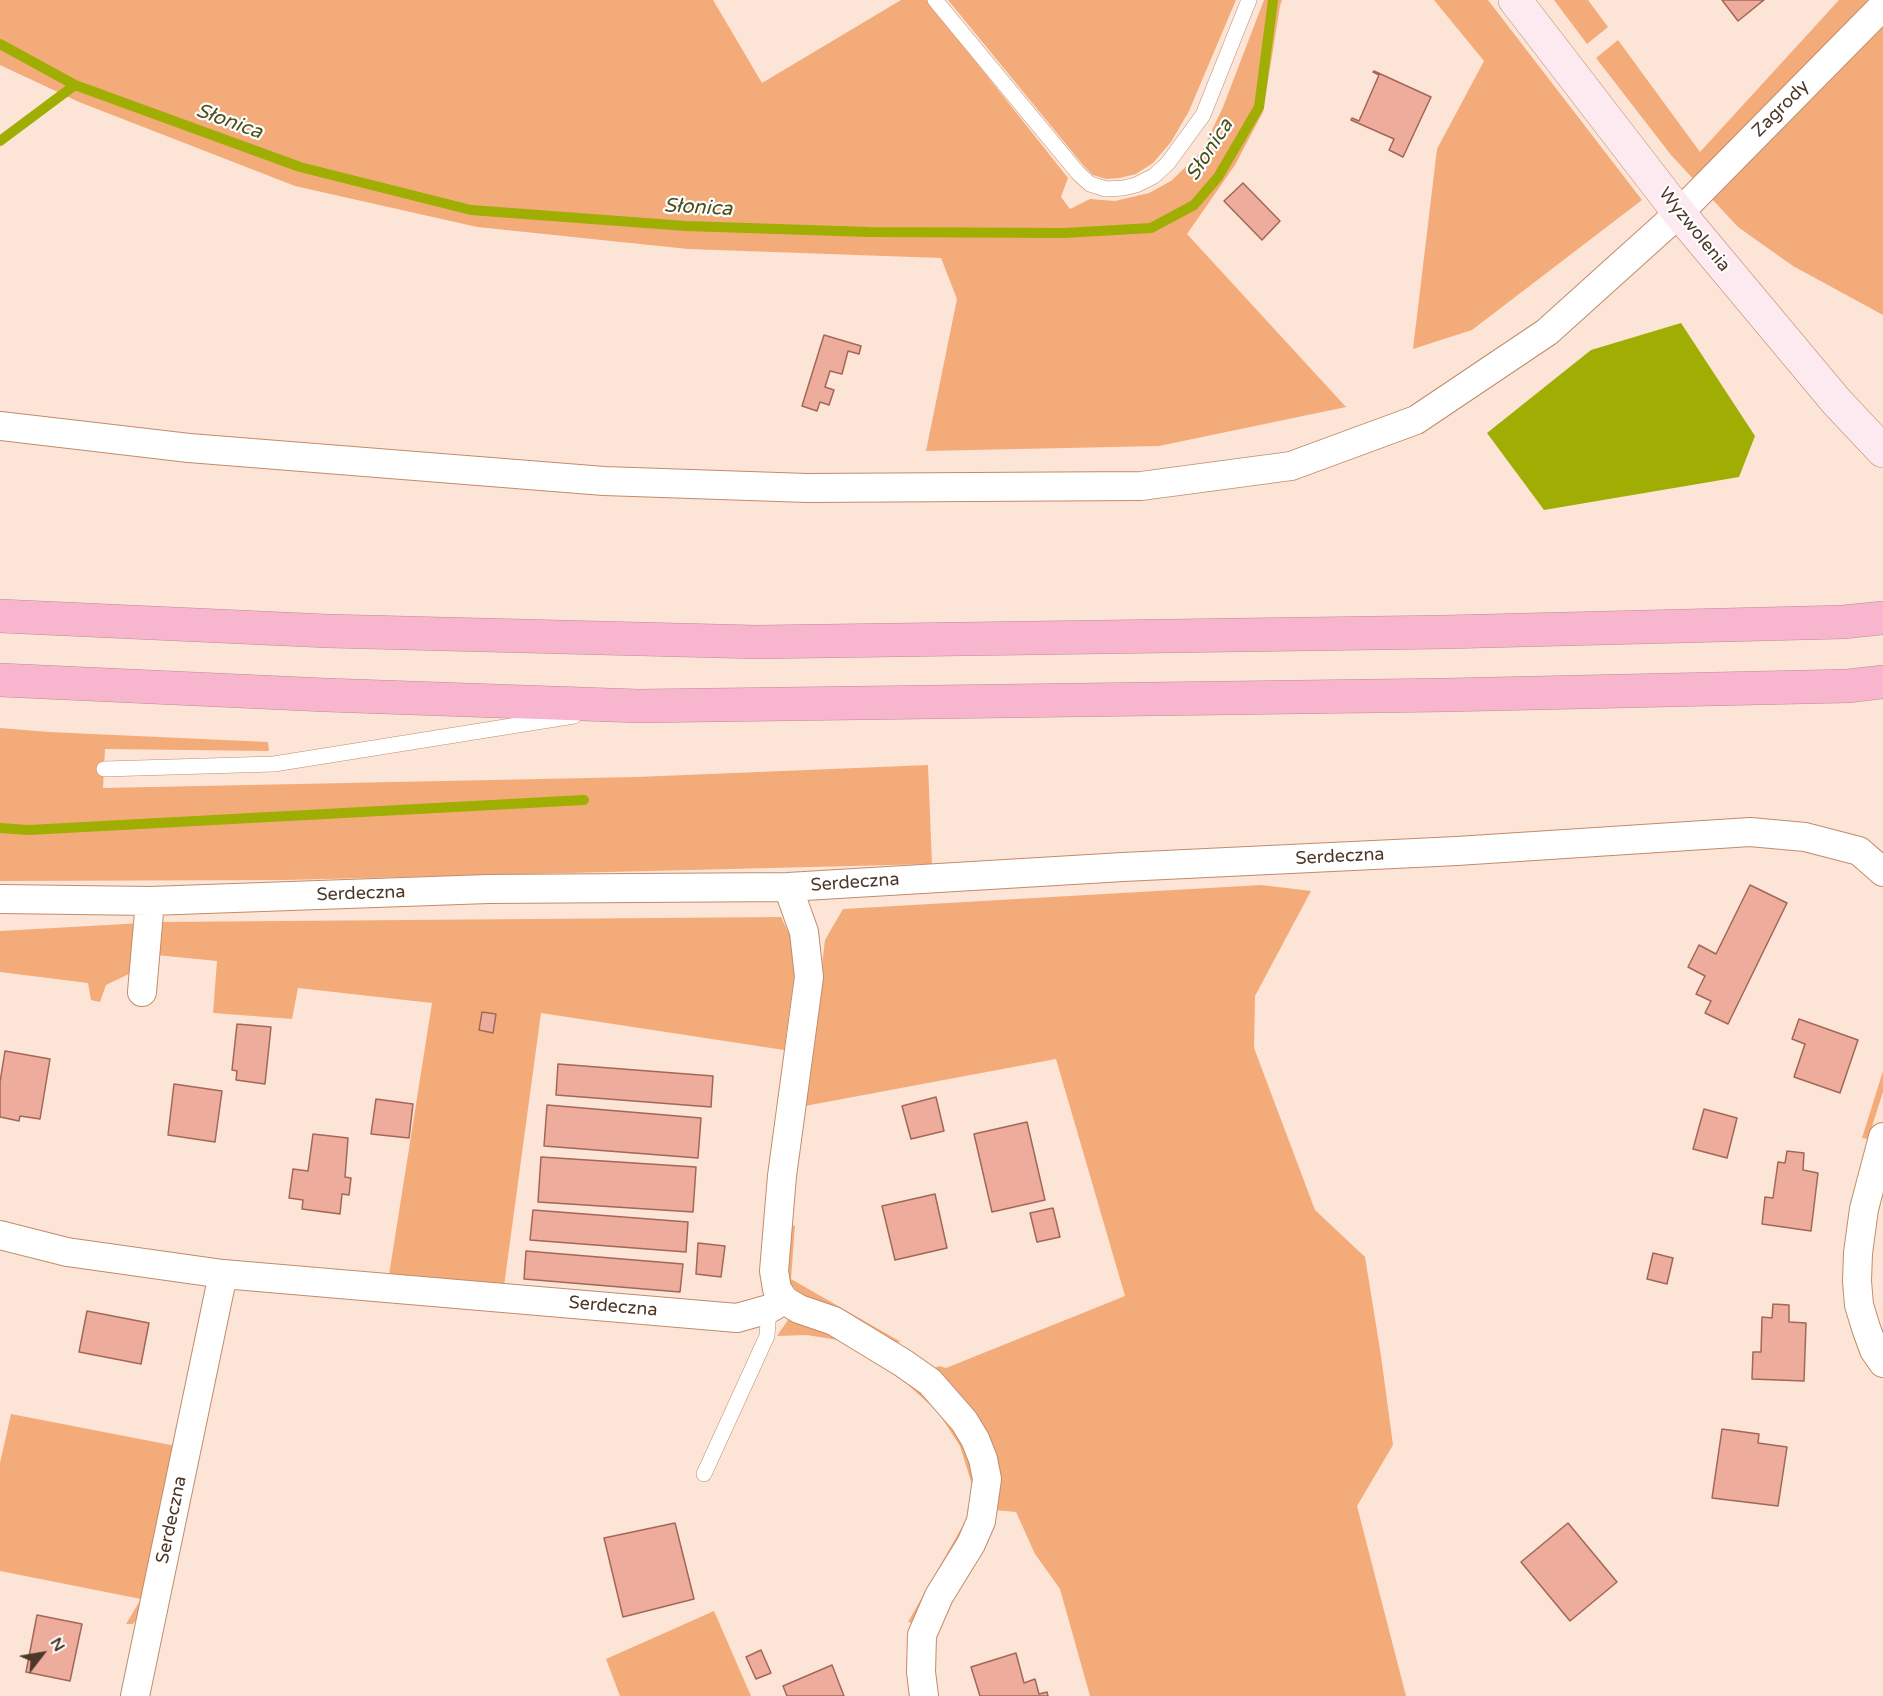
<!DOCTYPE html>
<meta charset="utf-8">
<style>
body{margin:0}
#map{position:relative;width:1883px;height:1696px;overflow:hidden;background:#fce5d6;font-family:"Varela Round",sans-serif}
canvas{display:block}
.north{position:absolute;left:12px;top:1624px;width:60px;height:60px;-webkit-text-stroke:4px #fff;paint-order:stroke;rotate:59deg;font-size:16px;font-weight:700;line-height:24px;text-align:center;color:#4d3728}
.north::after{content:'';display:block;margin:auto;width:21px;height:27px;background:#4d3728;clip-path:polygon(50% 0,100% 100%,50% 72%,0 100%)}
</style>
<div id="map">
<canvas width="1883" height="1696"></canvas>
<div class="north">N</div>
</div>
<script>
const ctx = document.querySelector('canvas').getContext('2d');
ctx.lineJoin = 'round';
function fill(path, color) {
  ctx.fillStyle = color;
  ctx.fill(path, 'evenodd');
}
function shape(rows) {
  const path = new Path2D();
  for (const r of rows) {
    path.moveTo(r[0], r[1]);
    for (let i = 2; i < r.length; i += 2) path.lineTo(r[i], r[i + 1]);
  }
  return path;
}
function trace(path, color, width, dash) {
  ctx.strokeStyle = color;
  ctx.lineWidth = width;
  ctx.lineCap = dash ? 'butt' : 'round';
  ctx.setLineDash(dash || []);
  ctx.stroke(path);
}
function write(font, color, halo, rows, align = 'center') {
  ctx.font = font + ' "Varela Round",sans-serif';
  ctx.lineWidth = 4.5;
  ctx.setLineDash([]);
  ctx.textBaseline = 'middle';
  ctx.strokeStyle = halo;
  ctx.fillStyle = color;
  for (const [text, x, y, turn = 0] of rows) {
    ctx.save();
    ctx.translate(x, y);
    ctx.rotate((+turn || 0) * Math.PI / 180);
    ctx.textAlign = isNaN(turn) ? turn : align;
    if (halo) ctx.strokeText(text, 0, 0);
    ctx.fillText(text, 0, 0);
    ctx.restore();
  }
}
const green = shape([
 [0,0,713,0,762,83,901,0,927,0,1068,178,1061,197,1070,209,1090,199,1115,201,1149,193,1171,181,1202,151,1223,107,1264,0,1282,0,1280,6,1263,112,1235,165,1187,234,1346,407,1159,446,926,451,957,299,941,258,688,249,477,227,295,186,79,102,0,65],
 [948,0,1236,0,1189,111,1171,142,1153,163,1136,174,1120,178,1106,179,1093,175,1083,165],
 [1434,0,1488,0,1642,200,1472,330,1413,349,1437,149,1484,61],
 [1554,0,1588,0,1608,27,1587,44],
 [1839,0,1883,0,1883,315,1793,266,1738,227,1671,155,1596,58,1618,40,1700,152],
 [0,728,49,732,268,742,269,751,105,749,103,788,637,777,928,765,932,864,285,880,0,881],
 [1261,885,1311,891,1255,996,1254,1048,1315,1210,1365,1257,1381,1356,1393,1445,1357,1506,1406,1696,1090,1696,1060,1589,1035,1554,1016,1512,994,1510,928,1371,939,1366,946,1368,1125,1296,1056,1059,805,1106,825,940,843,909],
 [781,917,792,940,794,977,784,1050,541,1013,504,1286,389,1275,432,1003,298,988,292,1019,213,1013,217,961,156,955,159,922],
 [143,923,137,970,106,985,100,1002,91,1000,88,983,0,972,0,931],
 [1883,1071,1883,1092,1868,1139,1862,1138],
 [795,1225,791,1279,901,1342,889,1343,800,1294,788,1281,786,1275,791,1227],
 [788,1320,812,1324,829,1329,851,1340,884,1359,913,1380,948,1414,962,1434,971,1452,977,1471,974,1512,966,1536,916,1623,908,1622,971,1511,973,1488,960,1446,938,1412,907,1384,869,1357,838,1340,807,1335,777,1336],
 [11,1414,176,1446,141,1613,133,1624,126,1624,141,1599,0,1571,0,1463],
 [714,1611,751,1696,620,1696,606,1659]
]);
const water = shape([
 [1681,323,1755,436,1739,477,1544,510,1487,433,1591,350]
]);
const stream = shape([
 [0,44,75,85,300,167,471,210,686,226,869,232,1064,233,1151,228,1194,205,1218,177,1259,107,1273,0],
 [0,141,75,85],
 [0,828,29,830,584,800]
]);
const building = shape([
 [1722,0,1764,0,1738,21,1722,0],
 [1374,71,1431,97,1403,157,1389,150,1394,139,1351,120,1352,118,1359,121,1379,75,1373,72,1374,71],
 [1243,183,1280,221,1262,240,1224,201,1243,183],
 [824,335,861,346,859,354,848,351,842,374,830,371,825,387,834,390,829,405,820,402,817,411,802,406,824,335],
 [1750,885,1787,903,1728,1024,1705,1013,1711,1001,1696,994,1705,976,1688,967,1699,945,1716,954,1750,885],
 [482,1012,496,1014,493,1033,479,1030,482,1012],
 [1799,1019,1858,1040,1840,1093,1794,1077,1805,1044,1792,1039,1799,1019],
 [237,1024,271,1027,265,1084,236,1080,237,1071,232,1070,237,1024],
 [5,1051,50,1059,40,1119,20,1116,19,1121,0,1117,0,1082,5,1051],
 [558,1064,713,1076,711,1107,556,1095,558,1064],
 [174,1084,222,1091,215,1142,168,1135,174,1084],
 [936,1097,944,1131,911,1139,902,1106,936,1097],
 [376,1099,413,1104,409,1138,371,1134,376,1099],
 [547,1105,701,1118,698,1158,544,1146,547,1105],
 [1704,1109,1737,1118,1727,1158,1693,1149,1704,1109],
 [1027,1122,1045,1200,992,1212,974,1134,1027,1122],
 [313,1134,348,1138,345,1177,351,1178,349,1195,342,1194,340,1214,302,1209,303,1200,289,1198,293,1169,308,1171,313,1134],
 [1787,1151,1804,1153,1803,1170,1818,1173,1811,1231,1762,1224,1765,1197,1773,1198,1778,1162,1785,1163,1787,1151],
 [541,1157,696,1167,693,1212,538,1202,541,1157],
 [935,1194,947,1248,895,1260,882,1206,935,1194],
 [1053,1208,1060,1237,1037,1242,1030,1213,1053,1208],
 [533,1210,688,1222,686,1252,530,1240,533,1210],
 [698,1243,725,1246,721,1277,696,1274,698,1243],
 [526,1251,683,1264,680,1292,524,1279,526,1251],
 [1653,1253,1673,1258,1667,1284,1647,1279,1653,1253],
 [1773,1304,1789,1305,1789,1322,1806,1323,1804,1381,1752,1379,1753,1352,1761,1352,1762,1317,1772,1318,1773,1304],
 [87,1311,149,1323,141,1364,79,1352,87,1311],
 [1722,1429,1759,1434,1758,1443,1787,1447,1778,1506,1712,1498,1722,1429],
 [675,1523,694,1599,623,1617,604,1538,675,1523],
 [1568,1523,1617,1582,1570,1621,1521,1562,1568,1523],
 [37,1615,82,1624,70,1681,26,1672,37,1615],
 [761,1650,771,1673,756,1679,746,1657,761,1650],
 [1016,1653,1024,1683,1035,1679,1039,1694,1047,1692,1048,1696,980,1696,971,1667,1016,1653],
 [832,1665,844,1696,787,1696,783,1686,832,1665]
]);
const lane = shape([
 [935,0,1078,173,1090,184,1106,189,1123,188,1136,185,1154,176,1168,163,1203,115,1249,0],
 [104,769,274,764,574,716],
 [704,1474,767,1336,769,1309]
]);
const street = shape([
 [0,426,189,448,604,481,807,488,1141,486,1291,466,1416,420,1547,332,1679,213,1883,6],
 [788,887,804,932,809,977,782,1176,774,1271,777,1289,784,1300,799,1309,834,1321,903,1363,930,1382,964,1421,975,1439,983,1459,987,1479,981,1521,971,1544,939,1596,922,1635,921,1672,924,1696],
 [0,899,150,901,488,889,788,887,1123,867,1457,851,1750,832,1805,837,1859,851,1883,872],
 [142,992,150,901],
 [1883,1137,1864,1209,1858,1253,1857,1281,1859,1305,1866,1328,1874,1350,1883,1363],
 [0,1235,67,1252,223,1274,737,1318,769,1309,784,1300],
 [135,1696,223,1274]
]);
const secondary = shape([
 [1515,0,1679,213,1836,401,1883,451]
]);
const highway = shape([
 [0,616,328,631,757,642,1445,632,1843,622,1883,618],
 [0,680,326,695,639,706,1446,695,1848,686,1883,682]
]);
const streetNames = [
 ["Zagrody",1781,109,-45],
 ["Wyzwolenia",1694,230,51],
 ["Serdeczna",1340,857,-3],
 ["Serdeczna",855,883,-4],
 ["Serdeczna",361,894,-2],
 ["Serdeczna",613,1307,5],
 ["Serdeczna",172,1520,-78]
];
const waterNames = [
 ["Słonica",229,122,20],
 ["Słonica",1210,150,-57],
 ["Słonica",698,208,3]
];
fill(green, '#f4ab7a');
fill(water, '#a0ad03');
trace(stream, '#a0ad03', 10);
fill(building, '#edac9c');
trace(building, '#a26758', 1.5);
trace(lane, '#c08c69', 16);
trace(street, '#c08c69', 30);
trace(secondary, '#c08c69', 34);
trace(highway, '#bc8a94', 34);
trace(lane, '#fff', 15);
trace(street, '#fff', 28);
trace(secondary, '#fde9f0', 33);
trace(highway, '#f8b6ce', 33);
write('18px', '#4d3728', '#fff', streetNames);
write('italic 20px', '#4a5019', '#fff', waterNames);
</script>
